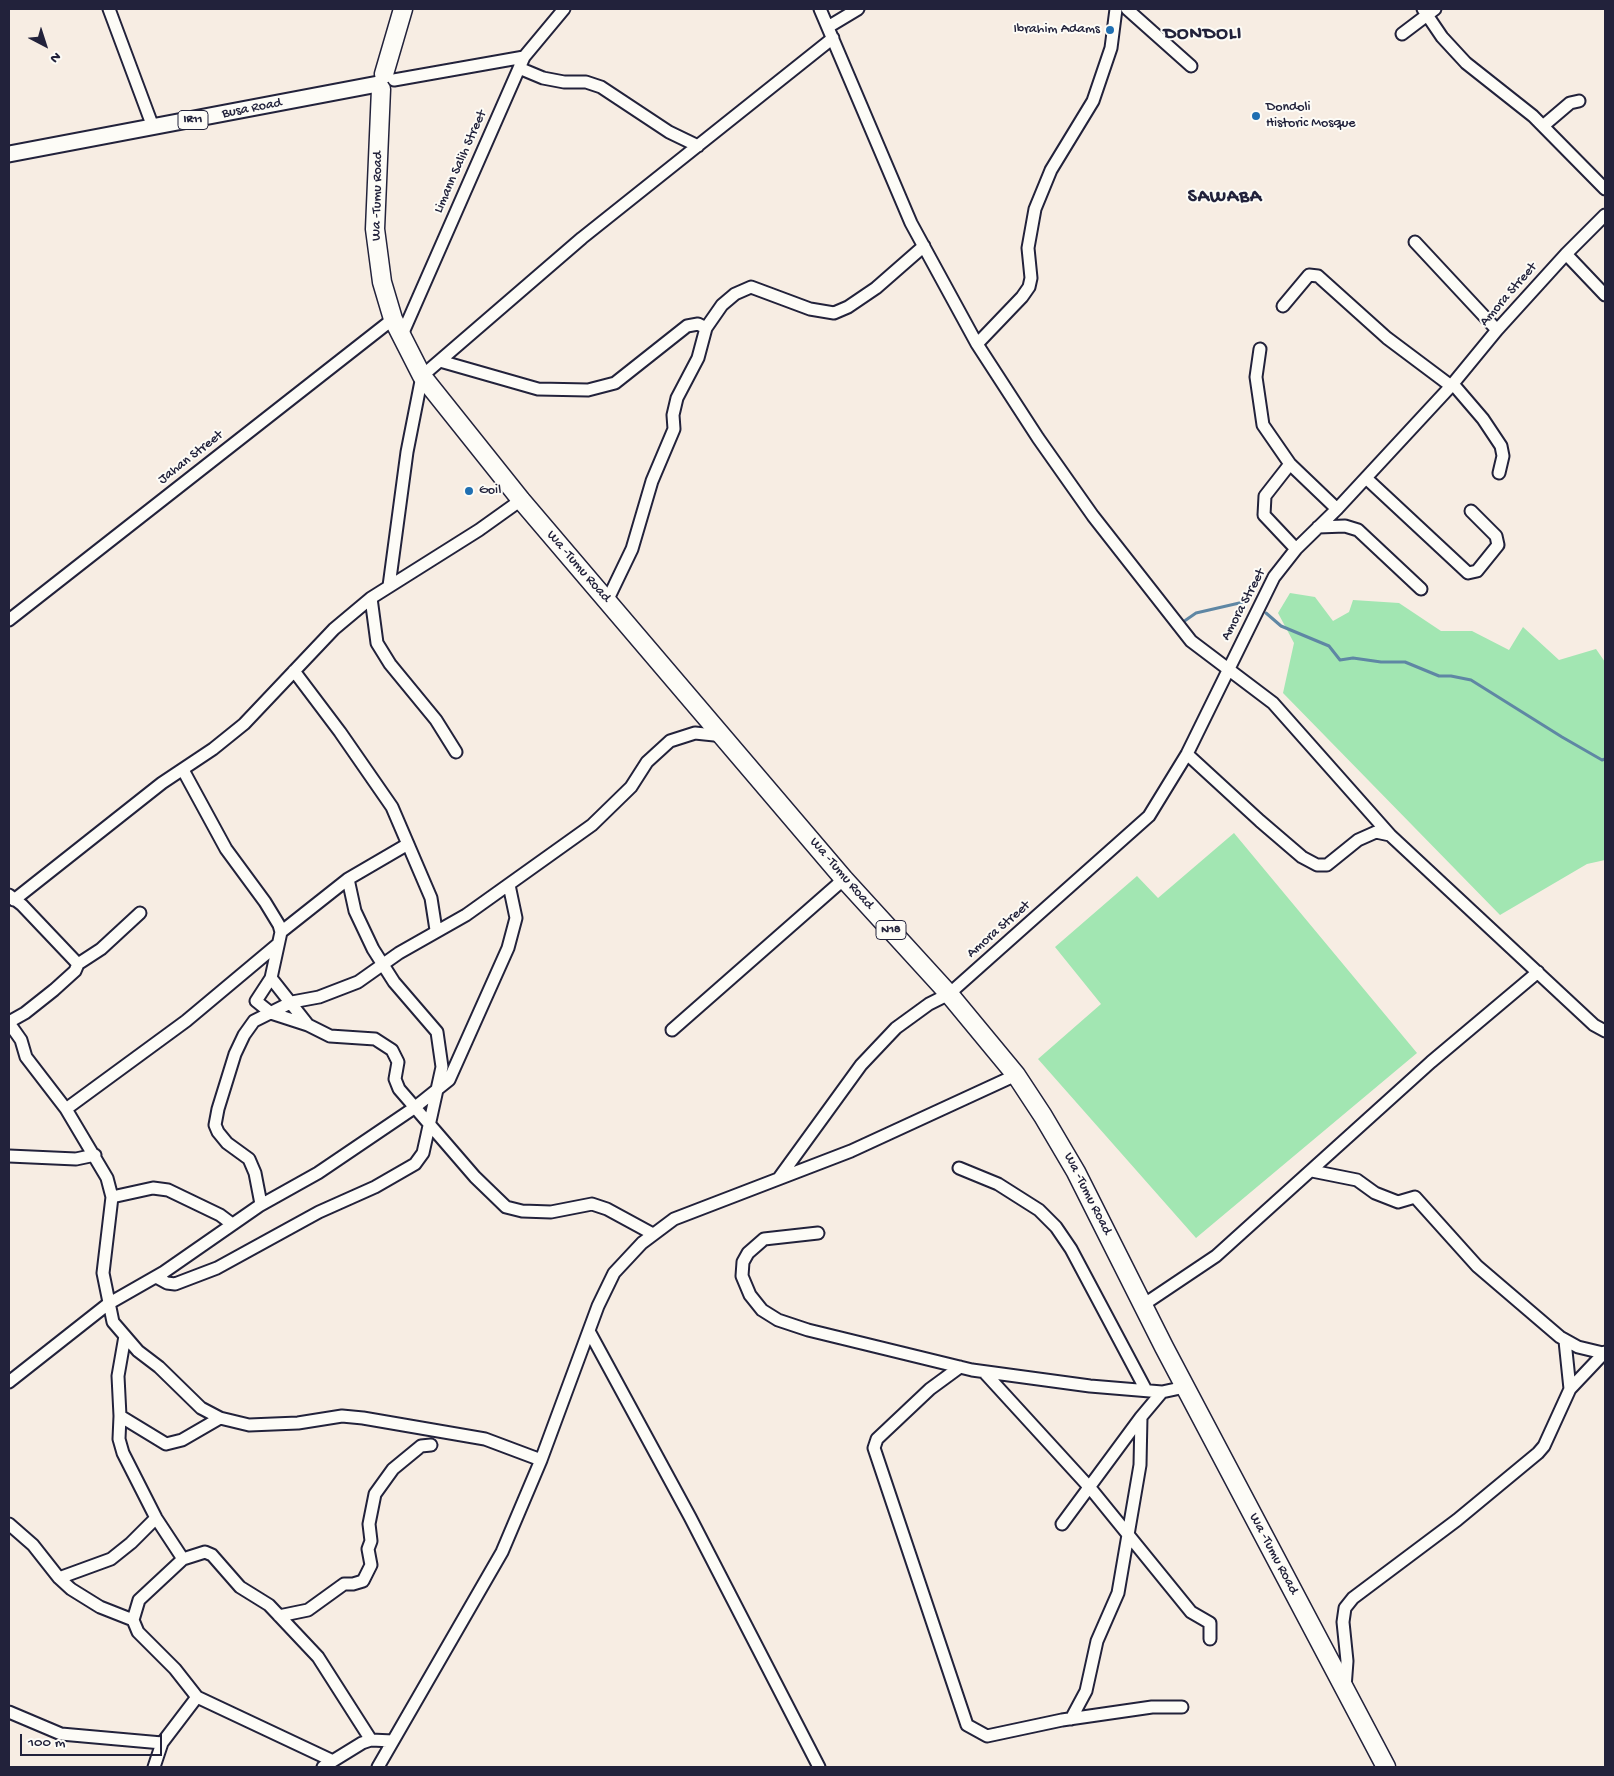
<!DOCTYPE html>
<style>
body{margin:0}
#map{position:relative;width:1614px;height:1776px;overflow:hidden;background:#f7ede3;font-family:"Gochi Hand",sans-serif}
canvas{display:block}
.frame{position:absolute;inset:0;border:10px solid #22223b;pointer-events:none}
.north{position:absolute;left:20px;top:20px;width:50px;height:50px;-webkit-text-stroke:4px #fdfcf7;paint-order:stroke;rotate:140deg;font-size:14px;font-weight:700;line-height:20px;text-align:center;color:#22223b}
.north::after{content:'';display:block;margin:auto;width:18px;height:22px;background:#22223b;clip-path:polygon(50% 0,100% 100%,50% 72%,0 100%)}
.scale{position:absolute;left:20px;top:1734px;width:142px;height:22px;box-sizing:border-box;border:2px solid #22223b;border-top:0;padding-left:6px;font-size:15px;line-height:18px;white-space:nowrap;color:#22223b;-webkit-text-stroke:4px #fdfcf7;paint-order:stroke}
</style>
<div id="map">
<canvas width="1614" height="1776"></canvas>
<div class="frame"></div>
<div class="north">N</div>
<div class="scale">100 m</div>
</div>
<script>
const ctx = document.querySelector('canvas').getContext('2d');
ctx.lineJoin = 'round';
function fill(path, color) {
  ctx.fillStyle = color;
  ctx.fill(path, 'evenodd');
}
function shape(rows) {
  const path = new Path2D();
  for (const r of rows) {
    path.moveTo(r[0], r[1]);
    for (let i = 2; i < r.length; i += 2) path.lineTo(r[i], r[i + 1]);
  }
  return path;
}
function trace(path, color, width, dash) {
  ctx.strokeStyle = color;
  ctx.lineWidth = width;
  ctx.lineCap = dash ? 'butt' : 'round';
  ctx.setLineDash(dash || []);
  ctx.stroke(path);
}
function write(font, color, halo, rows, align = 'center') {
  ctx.font = font + ' "Gochi Hand",sans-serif';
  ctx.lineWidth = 4;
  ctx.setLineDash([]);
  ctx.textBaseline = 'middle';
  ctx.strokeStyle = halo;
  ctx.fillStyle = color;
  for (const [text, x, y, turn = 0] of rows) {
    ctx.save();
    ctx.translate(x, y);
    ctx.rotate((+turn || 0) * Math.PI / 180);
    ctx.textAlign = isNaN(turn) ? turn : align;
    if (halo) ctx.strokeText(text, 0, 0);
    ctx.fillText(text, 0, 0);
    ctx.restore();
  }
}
const green = shape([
 [1290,593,1315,597,1333,621,1349,612,1353,600,1399,603,1441,631,1472,631,1509,650,1523,627,1559,660,1596,649,1605,662,1605,860,1587,864,1500,915,1283,693,1294,643,1278,613],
 [1234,833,1417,1053,1196,1238,1038,1059,1101,1004,1055,947,1137,876,1158,898]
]);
const stream = shape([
 [1266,613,1281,626,1329,646,1340,660,1353,658,1381,662,1405,662,1439,676,1451,676,1471,680,1562,737,1602,760,1605,759],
 [1183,622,1196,613,1248,601]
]);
const minor = shape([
 [109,9,153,127],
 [820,9,911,223,977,344,1038,438,1093,516,1191,641,1273,703,1390,835],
 [1127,9,1191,66],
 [1423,9,1442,37,1466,63,1533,116,1605,189],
 [828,27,858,9],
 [1402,34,1435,9],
 [519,68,543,78,564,82,586,82,601,87,669,132,698,146],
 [394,80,524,57],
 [1543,126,1570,103,1579,101],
 [1415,242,1497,330],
 [1566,254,1605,295],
 [1283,306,1309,275,1318,276,1387,338,1451,386],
 [401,337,524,57,564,9],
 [977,344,1022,297,1029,287,1031,278,1028,248,1035,209,1051,170,1093,101,1111,48,1116,9],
 [1260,349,1256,377,1263,425,1290,464,1337,509],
 [440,361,538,389,588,390,615,383,687,326,698,324,706,328],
 [1453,384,1483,419,1501,446,1503,456,1499,473],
 [1290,464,1265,496,1264,515,1296,549],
 [1366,478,1468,573,1477,571,1498,545,1496,536,1471,511],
 [1318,527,1345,526,1358,530,1421,589],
 [389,586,407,452,422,376,582,238,833,38],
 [371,598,377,643,390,664,436,720,456,752],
 [607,601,632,549,652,481,674,429,673,415,677,398,698,358,706,328,722,305,735,294,751,287,810,309,834,313,848,307,876,288,924,246],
 [9,620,393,319],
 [294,671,340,732,392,807,431,898,436,930],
 [1187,754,1260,821,1302,857,1317,865,1327,865,1358,840,1376,832,1390,835,1594,1025,1605,1031],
 [183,770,226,849,265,902,279,925,281,932,271,978,256,1001,271,1013,308,1025,330,1036,375,1039,392,1050,398,1062,395,1079,399,1089,475,1177,506,1207,522,1211,551,1212,592,1204,607,1209,653,1234],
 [9,895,22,905,78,964],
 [14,900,162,783,213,749,244,724,334,629,371,598,479,530,521,500],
 [281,932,348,879,408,844],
 [271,978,308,1025],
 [9,1022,25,1013,54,990,75,971,78,964,101,949,140,913],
 [9,1023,21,1040,26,1057,66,1109,107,1178,112,1197,103,1273,113,1322,138,1351,159,1367,201,1408,220,1418,249,1425,298,1423,342,1416,363,1418,485,1439,541,1460],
 [672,1030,844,879],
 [66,1109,186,1021,278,944],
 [9,1156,76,1159,95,1155],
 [959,1168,998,1184,1039,1210,1056,1227,1071,1249,1146,1390],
 [1312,1171,1357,1180,1375,1193,1398,1202,1415,1197,1477,1266,1560,1337,1578,1347,1603,1353],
 [779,1178,861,1065,896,1028,929,1004,949,994,1149,816,1187,754,1274,577,1296,549,1337,509,1451,386,1497,330,1566,254,1605,215],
 [112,1197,153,1188,168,1190,220,1215,232,1224],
 [261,1204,255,1173,249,1159,227,1143,218,1132,215,1125,218,1109,235,1054,244,1035,254,1021,292,1002,319,997,358,982,399,953,466,915,592,825,631,787,647,762,670,741,695,733,724,736],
 [818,1233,764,1239,748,1253,743,1262,742,1276,750,1295,762,1310,778,1320,808,1330,972,1370,1090,1386,1162,1392,1185,1387],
 [156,1277,167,1283,175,1284,217,1268,319,1212,375,1187,415,1164,423,1153,442,1067,437,1032,394,982,373,949,355,911,348,879],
 [1143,1305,1216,1256,1431,1062,1538,972],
 [589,1331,690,1517,819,1767],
 [125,1336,118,1376,120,1416,119,1439,123,1453,156,1518,183,1559],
 [1565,1341,1570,1389],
 [960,1367,930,1389,877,1439,874,1448,967,1725,987,1736,1062,1720,1152,1707,1182,1707],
 [984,1372,1091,1489,1191,1612,1210,1623,1210,1639],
 [9,1382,108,1304,164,1272,259,1206,318,1173,414,1108,449,1080,508,948,516,918,509,885],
 [120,1416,166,1444,182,1440,220,1418],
 [9,1524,33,1545,59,1578,71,1589,100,1607,133,1620],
 [1062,1524,1141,1417,1162,1392],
 [59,1578,111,1559,131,1543,156,1518],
 [279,1616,308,1610,344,1584,353,1584,363,1581,371,1565,368,1549,371,1541,369,1524,375,1494,393,1469,421,1446,431,1445],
 [1345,1688,1347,1661,1343,1622,1345,1608,1353,1598,1457,1520,1538,1453,1544,1446,1570,1389,1605,1352],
 [9,1712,61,1734,162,1743],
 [1071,1719,1086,1691,1097,1641,1118,1593,1140,1465,1141,1417],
 [333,1761,197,1697,175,1669,138,1632,133,1620,139,1600,183,1559,205,1552,212,1555,240,1587,269,1605,318,1657,371,1740],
 [154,1767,162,1743,197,1697],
 [323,1767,362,1743,371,1740,393,1741],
 [378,1767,502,1552,541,1460,598,1306,614,1273,642,1243,674,1219,851,1151,1016,1075]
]);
const major = shape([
 [9,154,378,84]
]);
const highway = shape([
 [384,74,403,9],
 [381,89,375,229,382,282,393,319,422,376,521,500,844,879,949,994,1016,1075,1043,1116,1076,1172,1164,1347,1386,1767]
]);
const markers = [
 [1110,30,5,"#1f6fb2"],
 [1256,116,5,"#1f6fb2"],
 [469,491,5,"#1f6fb2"]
];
const shields = [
 [193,120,30],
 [891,930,30]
];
const shieldNames = [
 ["IR11",193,120],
 ["N18",891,930]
];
const poiNames = [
 ["Ibrahim Adams",1100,30,"right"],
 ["Dondoli",1266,108],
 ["Historic Mosque",1266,124],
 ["Goil",479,491]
];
const streetNames = [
 ["Busa Road",252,109,-11],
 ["Limann Salih Street",461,162,-66],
 ["Wa -Tumu Road",378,196,-89],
 ["Amora Street",1509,295,-49],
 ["Jahan Street",191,458,-38],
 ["Wa -Tumu Road",578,567,49],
 ["Amora Street",1244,605,-62],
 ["Wa -Tumu Road",841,874,49],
 ["Amora Street",999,930,-41],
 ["Wa -Tumu Road",1087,1194,63],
 ["Wa -Tumu Road",1273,1554,62]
];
const districtNames = [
 ["DONDOLI",1203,35],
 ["SAWABA",1225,198]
];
fill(green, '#a2e6b2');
trace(stream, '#5f87a4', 3);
trace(minor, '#22223b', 15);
trace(major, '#22223b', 19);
trace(highway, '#22223b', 21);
trace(minor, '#fdfcf7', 11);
trace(major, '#fdfcf7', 15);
trace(highway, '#fdfcf7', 18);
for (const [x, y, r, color] of markers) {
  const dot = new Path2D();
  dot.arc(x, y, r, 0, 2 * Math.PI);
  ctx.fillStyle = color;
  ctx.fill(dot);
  trace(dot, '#fdfcf7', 2);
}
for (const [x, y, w] of shields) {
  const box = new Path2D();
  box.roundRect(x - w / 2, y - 9.5, w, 19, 4);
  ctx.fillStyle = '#fdfcf7';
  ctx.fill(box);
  trace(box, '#22223b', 1);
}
write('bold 12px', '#22223b', null, shieldNames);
write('14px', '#22223b', '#fdfcf7', poiNames, 'left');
write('14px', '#22223b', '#fdfcf7', streetNames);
ctx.letterSpacing = '1px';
write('bold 19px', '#22223b', '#fdfcf7', districtNames);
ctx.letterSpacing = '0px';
</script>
